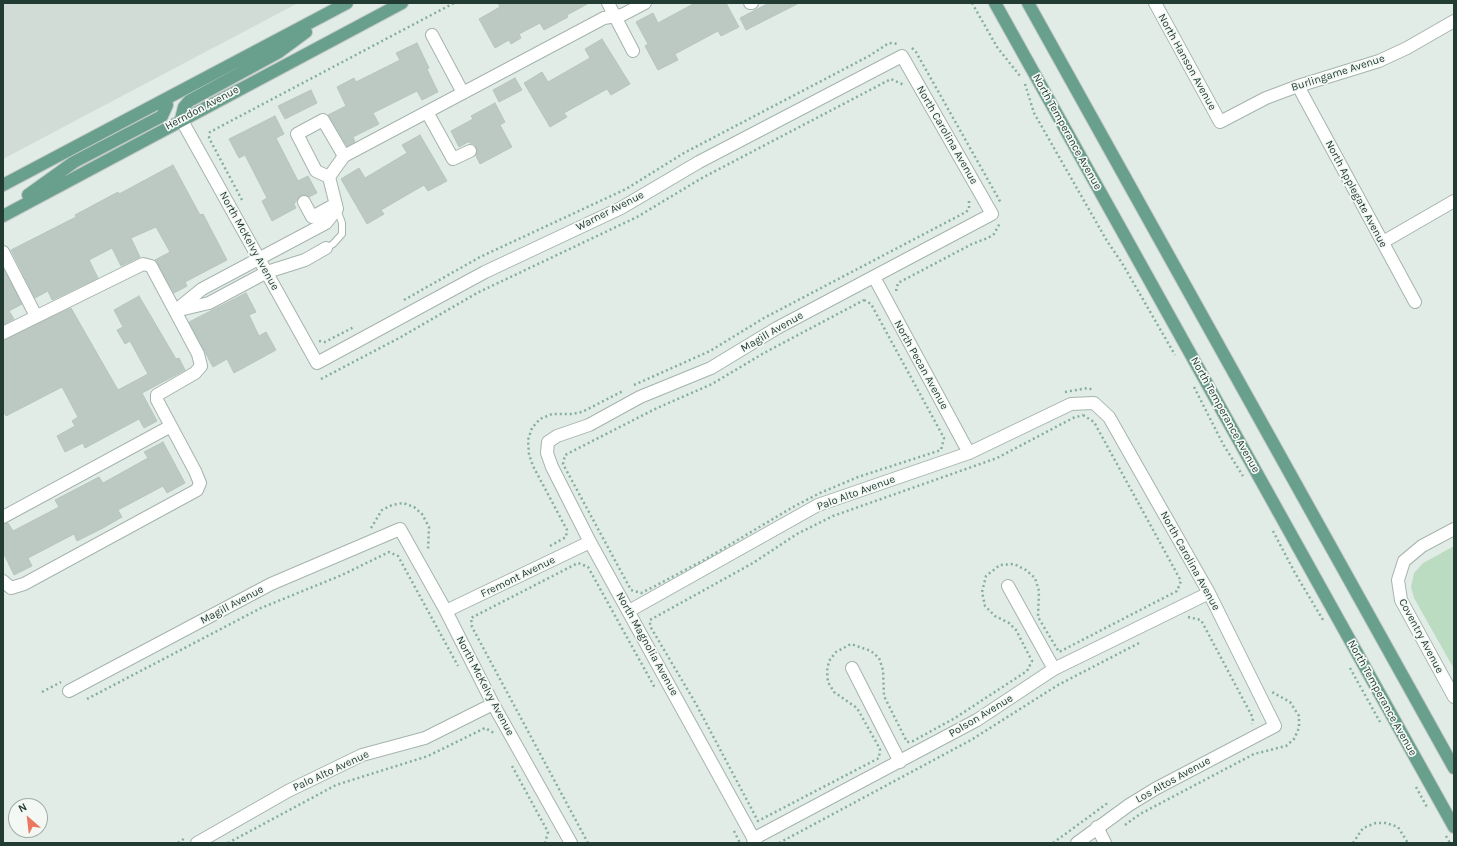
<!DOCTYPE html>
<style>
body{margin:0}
#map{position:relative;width:1457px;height:846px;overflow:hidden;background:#e2ece7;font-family:Karla,sans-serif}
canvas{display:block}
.frame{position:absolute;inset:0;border:4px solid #233c33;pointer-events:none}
.north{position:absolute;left:8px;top:798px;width:40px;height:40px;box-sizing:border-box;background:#f3f8f5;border:1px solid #a0ada7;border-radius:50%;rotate:332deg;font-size:11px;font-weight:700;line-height:16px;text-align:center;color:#233c33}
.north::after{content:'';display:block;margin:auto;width:14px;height:18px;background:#ec7760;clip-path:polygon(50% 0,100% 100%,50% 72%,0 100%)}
</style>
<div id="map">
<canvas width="1457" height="846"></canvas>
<div class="frame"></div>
<div class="north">N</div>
</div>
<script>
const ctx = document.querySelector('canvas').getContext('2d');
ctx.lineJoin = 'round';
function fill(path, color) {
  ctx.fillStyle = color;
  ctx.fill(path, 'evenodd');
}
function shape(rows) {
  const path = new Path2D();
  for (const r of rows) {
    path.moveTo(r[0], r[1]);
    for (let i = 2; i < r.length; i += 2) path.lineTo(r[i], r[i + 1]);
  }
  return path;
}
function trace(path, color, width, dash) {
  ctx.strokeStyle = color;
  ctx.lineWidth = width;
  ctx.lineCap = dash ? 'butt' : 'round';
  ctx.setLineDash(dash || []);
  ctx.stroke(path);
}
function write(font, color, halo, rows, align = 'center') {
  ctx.font = font + ' Karla,sans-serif';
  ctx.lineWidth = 3.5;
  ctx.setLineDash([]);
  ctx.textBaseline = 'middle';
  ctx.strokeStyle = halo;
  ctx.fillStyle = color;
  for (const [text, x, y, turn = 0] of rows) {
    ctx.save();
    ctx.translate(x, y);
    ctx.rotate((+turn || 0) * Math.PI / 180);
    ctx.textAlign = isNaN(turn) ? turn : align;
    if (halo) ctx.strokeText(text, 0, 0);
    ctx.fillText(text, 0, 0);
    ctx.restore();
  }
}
const built = shape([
 [3,3,298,3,3,159]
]);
const green = shape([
 [1454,546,1454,669,1414,598,1411,587,1414,573,1423,563]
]);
const building = shape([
 [498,3,589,3,567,15,568,17,544,30,540,23,519,34,521,38,511,44,509,40,495,48,479,19,500,7,498,3],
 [695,3,726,3,739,27,721,36,718,31,675,54,678,60,658,70,645,46,648,44,636,22,653,13,658,23,695,3],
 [769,3,799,3,746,30,740,18,769,3],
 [602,39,630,84,611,95,607,89,564,113,567,117,550,127,524,83,542,72,548,82,590,58,585,49,602,39],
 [417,43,429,68,427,69,438,92,422,100,417,91,373,113,379,124,353,137,355,142,347,146,328,115,346,106,337,87,354,78,356,82,400,60,396,53,417,43],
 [515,78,522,90,499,102,493,90,515,78],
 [311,90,317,103,285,119,278,106,311,90],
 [495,103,505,122,500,125,512,147,480,164,476,156,477,151,475,145,468,142,459,147,451,131,473,119,471,116,495,103],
 [275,116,284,134,276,138,298,181,308,176,317,193,309,197,305,195,300,196,294,204,296,208,272,221,262,201,267,198,245,155,239,158,229,139,275,116],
 [420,135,447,181,428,191,424,185,381,210,384,214,367,224,341,179,359,168,365,178,407,153,402,145,420,135],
 [173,165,200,215,203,214,227,260,185,282,187,286,174,293,155,260,170,252,156,227,131,238,140,257,121,266,112,248,89,260,98,278,52,300,48,291,35,298,11,250,76,217,75,215,118,192,119,194,173,165],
 [3,268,22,304,9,311,14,319,3,325,3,268],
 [246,293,256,312,249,315,259,336,266,332,276,350,234,373,227,359,213,367,189,322,246,293],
 [139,296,176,359,179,358,185,370,142,393,157,421,144,428,139,419,85,448,83,443,65,452,57,436,75,426,72,421,78,417,62,387,6,416,3,411,3,340,71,308,118,390,148,374,130,341,125,344,117,330,123,327,114,310,139,296],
 [163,442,185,483,167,493,163,486,118,510,122,517,103,528,77,541,74,534,28,558,32,566,14,575,3,552,3,524,8,523,13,531,59,507,55,500,99,477,103,483,148,458,144,452,163,442]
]);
const path = shape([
 [972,3,997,47,1020,76],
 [912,48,916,52,1001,203],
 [1025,84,1034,113,1107,241,1122,263,1175,355],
 [242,200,209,138,210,132,454,3],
 [896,291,898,283,972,244,988,238,994,234,1000,223],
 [404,300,480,257,626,189,684,153,869,56,889,43,899,44],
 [864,300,871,304,944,438,941,450,858,477,820,493,793,507,704,560,655,586,641,593,631,590,563,464,565,455,657,408,712,384,764,353,864,300],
 [319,341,325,342,354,327],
 [321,379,401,337,479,292,637,217,702,178,891,79,904,85],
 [634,385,710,351,764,318,966,212,969,209,969,201],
 [1194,387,1223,444,1243,476],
 [1065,392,1088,388,1093,390],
 [1083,415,1094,422,1181,581,1177,591,1059,652,1038,617,1039,591,1035,578,1026,570,1014,564,1000,565,986,576,982,592,985,606,995,616,1009,623,1016,630,1032,661,1027,671,955,718,913,741,907,742,884,696,883,670,879,658,871,651,851,644,836,652,829,661,827,671,828,682,834,692,857,708,880,749,879,758,758,821,696,704,650,626,650,620,753,563,797,534,833,516,997,458,1073,418,1083,415],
 [371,528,382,510,392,505,403,503,414,507,422,514,429,527,428,551],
 [1273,531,1295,573,1323,620],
 [550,546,566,537,567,530,533,466,529,454,528,440,532,428,540,419,552,414,572,414,582,412,623,391],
 [1188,617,1201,620,1253,718,1252,724],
 [1350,668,1380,722],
 [42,692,61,682],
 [87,699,261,608,342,575,389,552,398,556,458,666],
 [512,766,548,832,545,843],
 [1416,787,1427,807],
 [1125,825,1140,814,1254,754,1286,746,1294,739,1299,728,1299,716,1290,702,1272,692],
 [734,831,740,843],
 [1446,836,1450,843],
 [178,843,185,838],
 [228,843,336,785,428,756,485,728,494,733],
 [588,843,472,627,471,618,578,563,588,567,655,688],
 [779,843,971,740,1058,685,1141,642],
 [1053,843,1109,802],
 [1353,843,1363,828,1376,823,1386,823,1398,827,1408,843]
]);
const service = shape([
 [326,248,333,244,342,234,342,223,337,209]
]);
const minor = shape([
 [608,3,633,51],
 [750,3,752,3],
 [1155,3,1220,122,1266,98,1298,86,1379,61,1407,48,1454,21],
 [432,35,463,93],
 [1298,86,1415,302],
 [427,112,453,159,470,151],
 [181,119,317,363,485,272,621,208,699,162,902,56,992,214,777,328,711,368,640,397,589,425,557,436,548,442,547,453,552,467,590,542,756,843],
 [329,177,316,171,297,134,323,120,344,156],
 [304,202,312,217,336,204],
 [1383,242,1454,201],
 [326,248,305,260,267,272,209,303,175,311,202,289,326,223,337,209,329,177,344,156,604,18,622,15,645,3],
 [3,252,36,316],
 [874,277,969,453],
 [3,333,143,264,151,266,198,354,201,366,195,373,157,395,157,400,195,471,200,483,197,490,24,584,11,588,3,581],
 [3,517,171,426],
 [1454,529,1422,546,1404,561,1398,580,1401,600,1454,697],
 [1008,586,1054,669],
 [446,611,590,542],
 [629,611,818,505,969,453,1071,404,1094,403,1109,417,1209,593,1275,726,1155,789,1129,805,1077,843],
 [852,668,900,762],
 [69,691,271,584,400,529,446,611,493,704,571,843],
 [1097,827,1105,843],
 [753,839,977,720,1054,669,1209,593],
 [197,843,288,791,362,755,425,738,493,704]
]);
const primary = shape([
 [995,3,1454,827],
 [1028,3,1454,768],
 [181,119,184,107,189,101,279,52,306,32],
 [3,185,347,3],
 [28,195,74,162,162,116,167,105,166,100],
 [3,216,402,3]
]);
const streetNames = [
 ["North Hanson Avenue",1187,62,61],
 ["Burlingame Avenue",1338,73,-18],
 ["Herndon Avenue",202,108,-28],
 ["North Temperance Avenue",1067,132,61],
 ["North Carolina Avenue",947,135,60],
 ["North Applegate Avenue",1356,194,62],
 ["Warner Avenue",610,211,-27],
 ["North McKelvy Avenue",249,241,61],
 ["Magill Avenue",772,332,-30],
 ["North Pecan Avenue",921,365,61],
 ["North Temperance Avenue",1225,415,61],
 ["Palo Alto Avenue",856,493,-20],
 ["North Carolina Avenue",1190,561,61],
 ["Fremont Avenue",518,577,-26],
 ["Magill Avenue",232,605,-28],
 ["Coventry Avenue",1421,636,62],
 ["North Magnolia Avenue",647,644,61],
 ["North McKelvy Avenue",485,686,62],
 ["North Temperance Avenue",1382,698,61],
 ["Polson Avenue",981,716,-31],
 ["Palo Alto Avenue",331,771,-25],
 ["Los Altos Avenue",1173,780,-29]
];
fill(built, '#d1dcd6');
fill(green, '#bcdcc2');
fill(building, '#bbc9c2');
trace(building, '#b5c5bd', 1);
trace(service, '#a5b4ad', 8);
trace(minor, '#a5b4ad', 14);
trace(primary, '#c1c8c6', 14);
trace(path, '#84ae9d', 2.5, [2, 3]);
trace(service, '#fff', 6);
trace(minor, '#fff', 12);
trace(primary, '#699f8d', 12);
write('11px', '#233c33', '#f3f8f5', streetNames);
</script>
